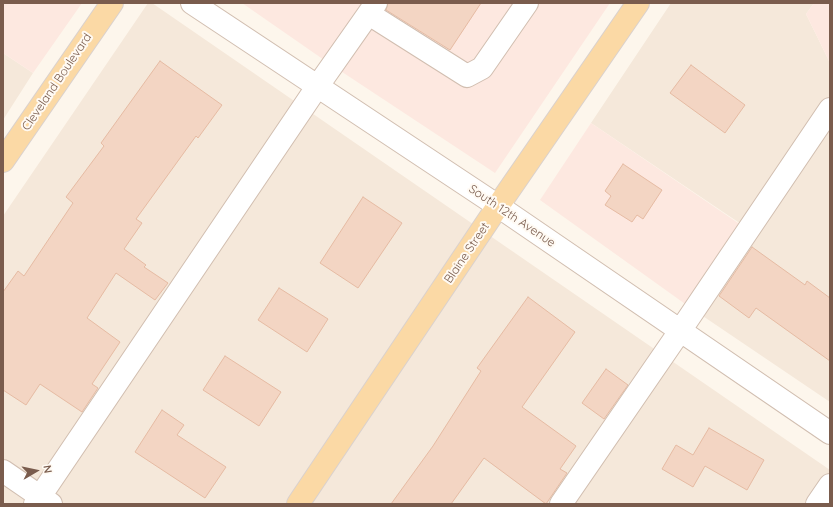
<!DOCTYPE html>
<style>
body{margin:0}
#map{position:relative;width:833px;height:507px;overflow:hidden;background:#fdf6ec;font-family:Quicksand,sans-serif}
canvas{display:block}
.frame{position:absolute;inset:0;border:4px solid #7a5c4d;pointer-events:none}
.north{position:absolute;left:16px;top:451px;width:40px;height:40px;-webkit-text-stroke:3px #fffaf3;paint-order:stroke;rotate:81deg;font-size:11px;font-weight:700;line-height:16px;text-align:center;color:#7a5c4d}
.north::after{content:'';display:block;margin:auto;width:14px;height:18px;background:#7a5c4d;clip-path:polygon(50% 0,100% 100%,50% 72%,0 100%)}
</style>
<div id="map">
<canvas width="833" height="507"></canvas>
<div class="frame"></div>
<div class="north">N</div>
</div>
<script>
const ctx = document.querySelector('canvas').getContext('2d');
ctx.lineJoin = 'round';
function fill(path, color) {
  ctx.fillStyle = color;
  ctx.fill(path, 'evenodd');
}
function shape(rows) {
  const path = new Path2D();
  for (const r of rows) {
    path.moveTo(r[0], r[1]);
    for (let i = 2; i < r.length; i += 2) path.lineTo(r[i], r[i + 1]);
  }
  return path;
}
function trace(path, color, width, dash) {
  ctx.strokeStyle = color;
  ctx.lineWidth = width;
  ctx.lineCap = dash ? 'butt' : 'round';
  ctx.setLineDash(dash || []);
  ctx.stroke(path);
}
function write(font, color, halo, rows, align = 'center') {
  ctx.font = font + ' Quicksand,sans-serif';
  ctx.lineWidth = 4;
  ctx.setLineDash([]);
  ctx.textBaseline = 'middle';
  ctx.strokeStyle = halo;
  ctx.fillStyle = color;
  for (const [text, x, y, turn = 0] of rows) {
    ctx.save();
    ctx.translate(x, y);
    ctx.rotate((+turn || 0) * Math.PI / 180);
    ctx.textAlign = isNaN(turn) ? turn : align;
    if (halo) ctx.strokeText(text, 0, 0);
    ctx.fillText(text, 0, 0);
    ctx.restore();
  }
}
const residential = shape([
 [148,3,152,3,830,470,830,504,3,504,3,216],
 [671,3,814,3,806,14,830,63,830,402,688,306,741,224,591,123],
 [3,53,33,73,3,120]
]);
const commercial = shape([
 [3,3,82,3,33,73,3,53],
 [242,3,610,3,495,173,327,62],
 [814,3,830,3,830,63,806,14],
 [591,123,741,225,688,306,540,200]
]);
const building = shape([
 [388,3,481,3,450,50,386,10,388,3],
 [160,61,222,105,198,138,196,136,136,219,142,223,124,249,146,265,144,267,168,283,155,300,116,273,87,318,120,342,92,384,98,388,82,412,40,384,26,405,3,390,3,292,18,271,24,276,73,203,66,197,104,146,101,143,160,61],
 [691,65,745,105,725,133,670,93,691,65],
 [623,164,662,190,643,219,637,215,632,222,605,205,611,196,605,191,623,164],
 [363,197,402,223,358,288,320,263,363,197],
 [752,247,805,285,807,281,830,298,830,361,756,308,749,318,719,296,752,247],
 [279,288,328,319,307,352,258,320,279,288],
 [528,297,575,332,522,407,576,446,560,469,567,473,546,504,484,458,451,504,391,504,433,446,481,371,477,368,528,297],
 [225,356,281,392,259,426,203,390,225,356],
 [606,369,628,385,604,419,582,403,606,369],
 [162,410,184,425,177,435,226,467,205,498,135,452,162,410],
 [709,428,764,460,747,490,705,466,693,487,662,469,676,445,693,455,709,428]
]);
const minor = shape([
 [192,3,498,206,830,433],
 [369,14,467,76,482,68,527,3],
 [3,471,51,504],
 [35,504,317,87,376,3],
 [561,504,680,331,830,109],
 [817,504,830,485]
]);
const major = shape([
 [3,161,112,3],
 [298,504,498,206,638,3]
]);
const streetNames = [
 ["Cleveland Boulevard",57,82,-56],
 ["South 12th Avenue",512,216,34],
 ["Blaine Street",467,253,-56]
];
fill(residential, '#f5e8da');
fill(commercial, '#fde8e0');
fill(building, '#f3d5c3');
trace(building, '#e6bba3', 1);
trace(minor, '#d1beb0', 24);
trace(major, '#dad1cd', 24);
trace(minor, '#fff', 22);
trace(major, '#fbd9a5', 22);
write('12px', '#7a5c4d', '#fffaf3', streetNames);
</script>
